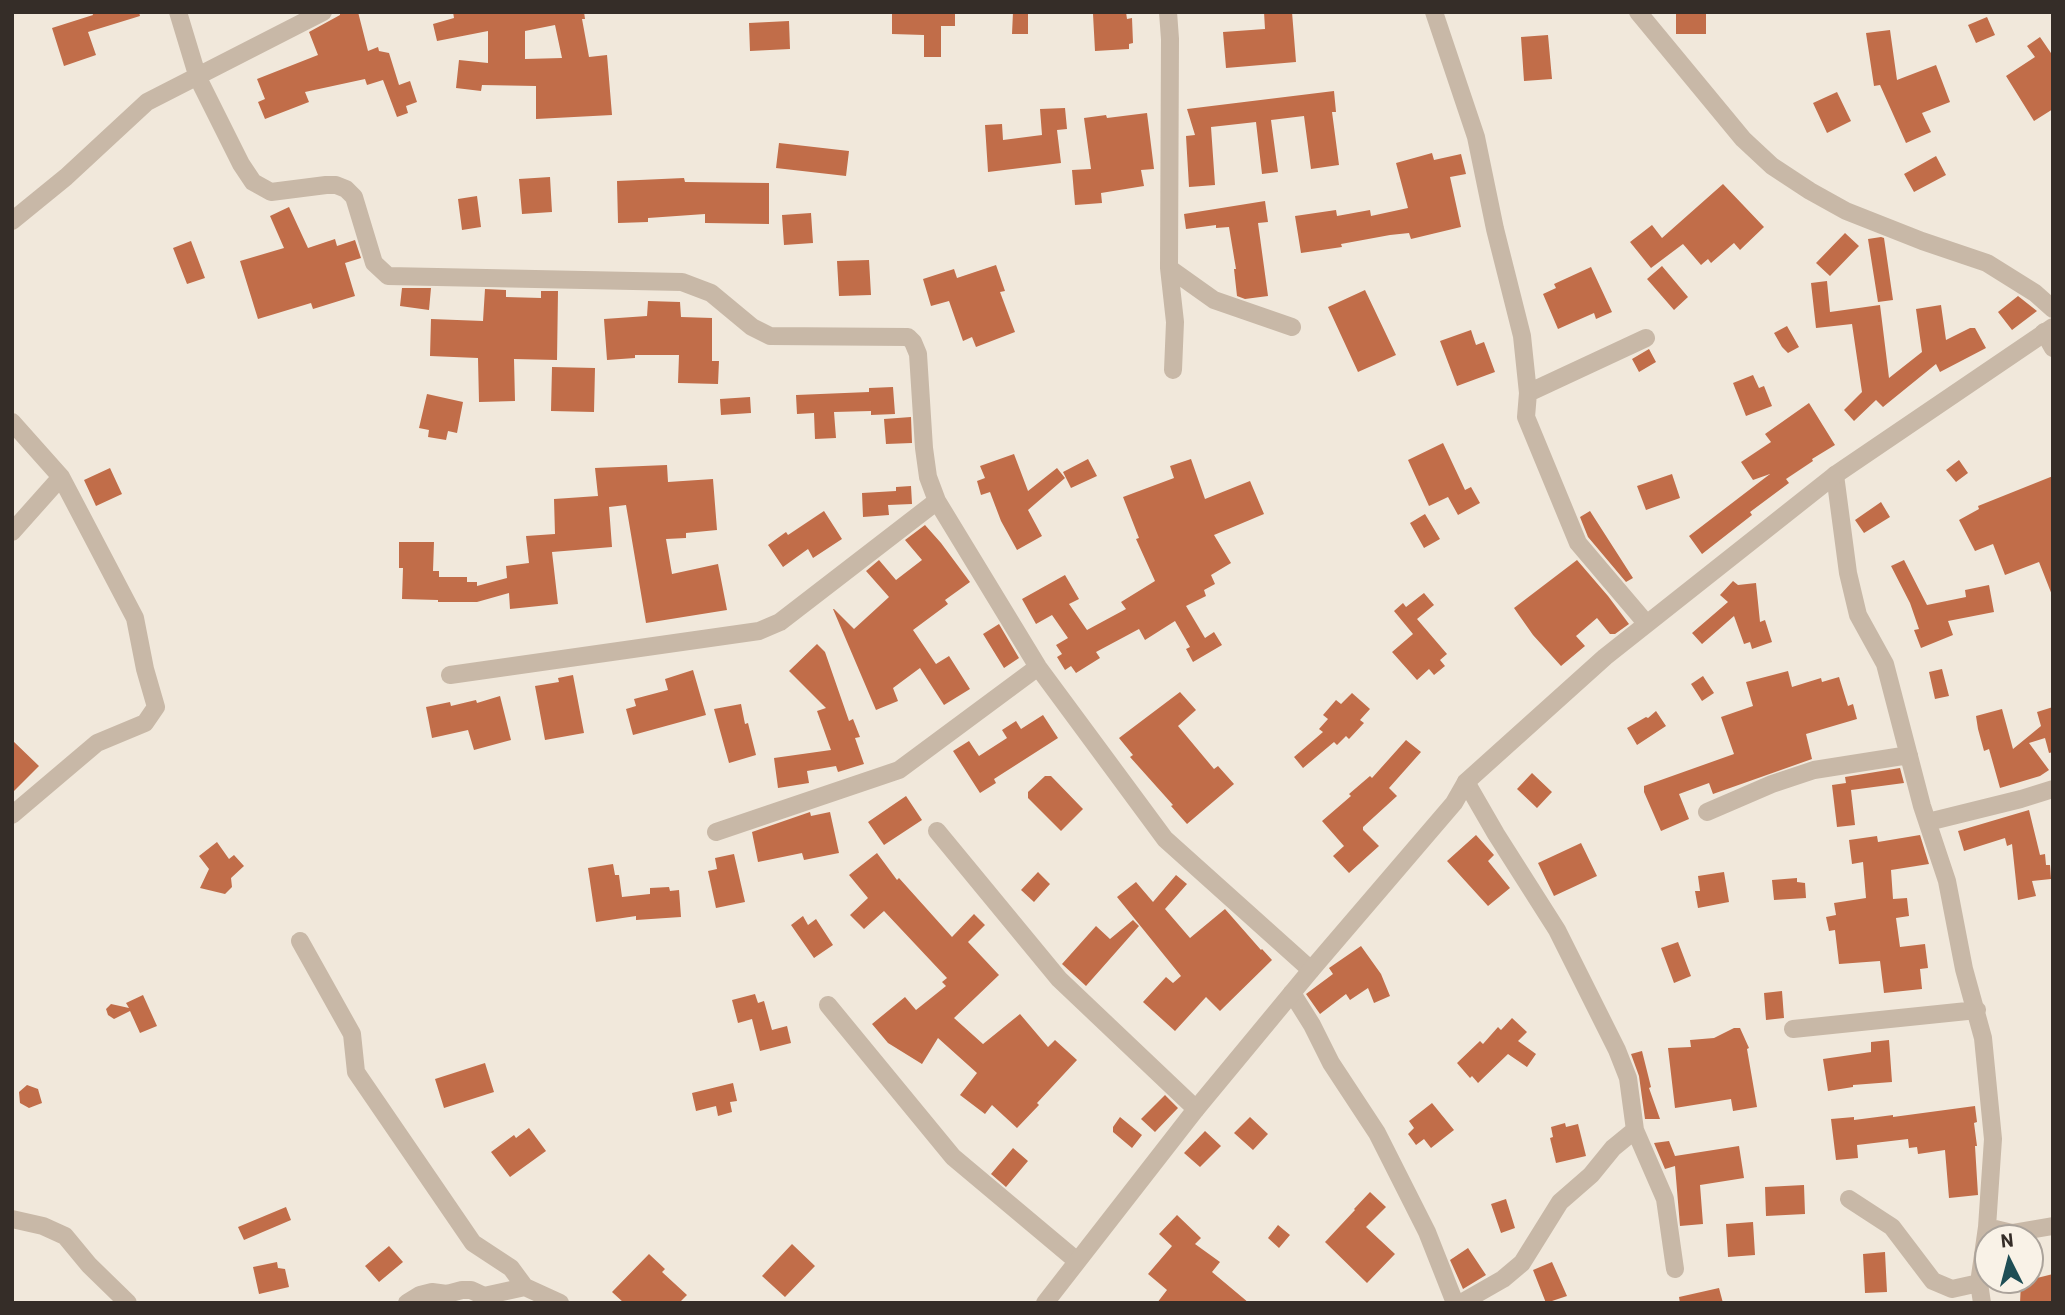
<!DOCTYPE html>
<style>
body{margin:0}
#map{position:relative;width:2065px;height:1315px;overflow:hidden;background:#f1e8db;font-family:Barlow,sans-serif}
canvas{display:block}
.frame{position:absolute;inset:0;border:14px solid #352d28;pointer-events:none}
.north{position:absolute;left:1974px;top:1224px;width:70px;height:70px;box-sizing:border-box;background:#f9f2e7;border:2px solid #aba39b;border-radius:50%;rotate:354deg;font-size:19px;font-weight:700;line-height:28px;text-align:center;color:#352d28}
.north::after{content:'';display:block;margin:auto;width:24px;height:32px;background:#1f4e55;clip-path:polygon(50% 0,100% 100%,50% 72%,0 100%)}
</style>
<div id="map">
<canvas width="2065" height="1315"></canvas>
<div class="frame"></div>
<div class="north">N</div>
</div>
<script>
const ctx = document.querySelector('canvas').getContext('2d');
ctx.lineJoin = 'round';
function fill(path, color) {
  ctx.fillStyle = color;
  ctx.fill(path, 'evenodd');
}
function shape(rows) {
  const path = new Path2D();
  for (const r of rows) {
    path.moveTo(r[0], r[1]);
    for (let i = 2; i < r.length; i += 2) path.lineTo(r[i], r[i + 1]);
  }
  return path;
}
function trace(path, color, width, dash) {
  ctx.strokeStyle = color;
  ctx.lineWidth = width;
  ctx.lineCap = dash ? 'butt' : 'round';
  ctx.setLineDash(dash || []);
  ctx.stroke(path);
}
const building = shape([
 [92,12,139,12,140,16,88,32,96,55,64,66,52,28,93,15],
 [340,12,358,12,368,51,378,47,379,51,389,53,399,85,410,81,417,102,406,106,408,113,397,117,383,80,367,85,365,79,305,92,309,102,265,119,258,102,265,99,257,79,318,55,309,32,340,15],
 [453,12,584,12,585,19,582,19,589,57,607,55,612,115,536,119,536,86,482,85,481,91,456,88,459,60,488,63,488,31,437,41,433,24,454,18],
 [555,25,562,58,525,59,525,31],
 [892,12,955,12,955,26,941,26,941,57,924,57,924,35,892,34],
 [1013,12,1028,12,1028,34,1012,34],
 [1126,12,1127,19,1132,18,1133,43,1129,44,1129,49,1095,51,1093,14],
 [1264,12,1292,12,1296,62,1226,68,1223,32,1265,29],
 [1676,12,1706,12,1706,34,1676,34],
 [1987,17,1995,35,1976,43,1968,25],
 [789,21,790,49,750,51,749,23],
 [1890,30,1897,80,1936,65,1950,102,1922,113,1931,132,1906,143,1880,85,1874,86,1866,33],
 [1548,35,1552,79,1524,81,1521,37],
 [2040,37,2053,56,2053,109,2034,121,2006,76,2035,57,2027,46],
 [1334,91,1336,112,1332,112,1339,165,1311,169,1304,116,1271,120,1278,172,1262,174,1256,122,1211,127,1215,185,1189,187,1186,136,1195,135,1187,109],
 [1837,92,1851,121,1827,133,1813,103],
 [1065,108,1067,129,1057,130,1061,163,988,172,985,125,1002,124,1003,140,1042,135,1040,109],
 [1147,113,1154,169,1141,170,1144,186,1101,193,1102,203,1075,205,1072,170,1091,169,1084,118,1106,115,1107,118],
 [779,143,849,151,846,176,776,168],
 [1432,153,1434,160,1461,154,1466,174,1450,177,1461,227,1411,239,1409,233,1390,235,1341,244,1342,247,1301,253,1295,216,1336,210,1337,216,1370,210,1371,216,1408,208,1396,163],
 [1936,156,1946,175,1914,192,1904,174],
 [550,177,552,212,522,214,519,179],
 [684,178,685,182,769,183,769,224,705,223,705,214,648,218,648,222,618,223,617,181],
 [1723,184,1764,227,1740,250,1734,243,1711,263,1708,259,1701,265,1683,244,1651,268,1630,242,1652,225,1662,238],
 [477,196,481,227,462,230,458,199],
 [1265,201,1268,222,1258,223,1268,296,1245,299,1237,296,1234,269,1236,269,1229,227,1216,228,1216,225,1186,229,1184,214],
 [289,207,308,248,335,239,337,246,355,240,361,258,345,263,355,296,313,309,311,303,258,319,240,261,284,248,270,216],
 [811,213,813,243,784,245,782,215],
 [1845,233,1859,246,1830,276,1816,263],
 [1881,237,1884,238,1893,300,1878,302,1868,239],
 [191,241,205,278,187,284,173,248],
 [869,260,871,295,839,296,837,261],
 [996,265,1005,291,1000,292,1015,332,976,347,972,337,963,341,949,301,931,306,923,279,954,269,957,278],
 [1662,266,1688,297,1674,310,1647,279],
 [1591,267,1612,312,1596,319,1594,313,1558,329,1543,294,1556,288,1554,284],
 [1827,281,1830,312,1880,305,1889,378,1922,352,1916,309,1941,305,1946,340,1970,328,1975,328,1986,348,1940,372,1936,364,1883,407,1876,400,1854,421,1844,410,1862,392,1852,324,1816,328,1811,283],
 [402,288,431,288,429,310,400,306],
 [485,289,506,290,506,297,541,298,541,291,558,291,557,360,514,359,515,401,479,402,478,358,430,356,431,319,483,321],
 [1365,290,1396,355,1358,372,1328,307],
 [2018,296,2037,311,2012,330,1998,312],
 [648,301,680,302,681,317,712,318,712,361,719,361,718,384,678,383,679,355,635,355,635,358,607,360,604,319,647,316],
 [1787,326,1799,347,1788,353,1782,347,1774,333],
 [1471,330,1476,345,1484,342,1495,372,1457,386,1440,341],
 [1649,349,1656,362,1639,372,1632,359],
 [552,367,595,368,594,412,551,411],
 [1753,375,1759,388,1764,386,1772,406,1746,416,1733,383],
 [893,387,895,414,871,415,871,411,834,412,836,438,815,439,814,413,797,414,796,395,869,392,869,388],
 [427,394,463,402,457,433,448,431,446,440,428,437,429,430,419,428],
 [750,397,751,413,721,415,720,399],
 [1809,403,1835,445,1812,459,1813,461,1786,479,1789,483,1750,512,1752,515,1702,554,1689,536,1770,474,1753,480,1741,462,1771,442,1765,434],
 [911,417,912,443,886,444,884,419],
 [1443,443,1465,490,1471,487,1480,503,1458,515,1448,497,1429,506,1408,460],
 [1014,454,1028,491,1057,468,1065,478,1028,510,1042,536,1017,550,1001,521,990,492,981,495,977,481,985,478,980,466],
 [1088,459,1097,476,1071,488,1063,472],
 [1191,459,1205,499,1250,481,1264,514,1214,535,1231,563,1211,575,1215,584,1204,590,1206,596,1186,606,1205,638,1214,632,1222,645,1193,662,1186,649,1190,647,1175,621,1145,640,1139,629,1096,652,1100,658,1076,673,1071,666,1065,670,1057,657,1062,654,1056,645,1068,638,1052,615,1036,624,1022,599,1065,575,1079,599,1069,604,1087,630,1126,609,1121,602,1155,581,1136,539,1139,538,1123,497,1174,478,1170,466],
 [1959,460,1968,473,1956,482,1946,470],
 [667,465,668,482,713,479,717,530,686,533,686,538,666,539,672,574,718,564,727,610,646,623,626,505,609,507,612,547,552,552,558,604,510,609,509,593,477,602,438,602,438,600,402,599,403,568,399,568,399,542,434,542,433,571,439,571,439,577,467,577,467,582,477,582,477,586,507,578,506,566,529,563,526,536,555,534,554,499,598,496,595,468],
 [110,468,122,494,96,506,84,480],
 [1672,474,1680,498,1646,510,1637,486],
 [2053,476,2053,594,2052,595,2039,562,2005,575,1993,544,1975,551,1959,520,1979,509,1978,506],
 [911,486,912,504,888,505,889,515,863,517,862,493,896,491,896,487],
 [1881,502,1890,517,1864,533,1855,520],
 [824,511,842,539,813,558,808,549,783,567,768,545,786,532,788,535],
 [1590,511,1633,578,1626,582,1588,537,1580,517],
 [1425,514,1440,539,1424,548,1410,523],
 [925,525,941,543,970,582,945,600,948,604,913,630,936,664,949,656,970,689,944,705,920,668,893,688,898,701,876,710,833,609,834,609,854,629,889,597,866,571,879,560,896,580,922,560,905,540],
 [1577,560,1608,596,1629,624,1615,634,1610,634,1597,618,1576,636,1585,646,1561,666,1533,635,1514,608],
 [1904,560,1927,605,1966,597,1965,590,1989,585,1994,612,1948,621,1953,635,1921,648,1914,630,1919,629,1910,603,1891,566],
 [1733,581,1738,585,1756,583,1760,622,1765,620,1772,642,1752,649,1750,642,1744,644,1734,616,1702,644,1692,633,1728,602,1720,595],
 [1424,593,1434,605,1417,619,1447,654,1440,660,1445,666,1434,675,1429,669,1417,680,1392,652,1413,634,1394,611,1403,603,1406,607],
 [999,624,1019,658,1004,668,983,634],
 [817,644,825,652,849,721,853,719,860,737,855,738,864,764,838,772,836,766,807,771,809,783,778,788,774,758,831,750,817,711,826,708,789,671],
 [1942,669,1949,696,1935,699,1929,672],
 [693,670,706,715,633,735,626,709,636,706,634,699,668,690,665,679],
 [1788,671,1792,687,1821,678,1822,682,1839,677,1848,706,1853,704,1857,719,1806,734,1812,759,1713,794,1709,783,1679,794,1689,819,1661,831,1644,792,1644,786,1734,754,1721,717,1753,706,1746,682],
 [573,675,584,733,545,740,535,686,559,682,558,678],
 [1703,676,1714,693,1702,701,1691,684],
 [1180,692,1196,710,1178,726,1214,769,1218,766,1234,784,1187,824,1171,806,1173,805,1130,757,1133,755,1119,738],
 [1352,693,1370,709,1360,720,1364,723,1349,739,1346,736,1337,745,1334,742,1303,768,1294,757,1323,732,1319,729,1328,719,1323,715,1336,700,1341,704],
 [500,696,511,740,474,750,468,730,432,738,426,707,450,702,451,706,476,700,477,703],
 [741,704,745,724,748,723,756,755,729,763,714,709],
 [2053,707,2053,752,2049,753,2045,738,2029,743,2049,770,2040,776,2000,788,1989,749,1984,751,1978,729,1976,716,2002,709,2013,749,2041,726,2037,712],
 [1656,711,1666,726,1637,745,1627,728,1646,717,1648,718],
 [1043,715,1058,738,994,779,996,783,980,793,953,751,969,741,979,756,1007,738,1002,730,1016,721,1021,729],
 [12,740,39,766,12,793],
 [1406,740,1421,752,1389,788,1397,796,1363,827,1363,830,1379,846,1349,873,1333,856,1344,846,1322,821,1351,796,1349,794,1370,776,1372,778],
 [1900,768,1904,783,1851,790,1855,825,1837,827,1832,785,1846,783,1845,777],
 [1532,773,1552,792,1537,808,1517,789],
 [1045,776,1051,776,1083,809,1061,831,1028,798,1028,792],
 [906,796,922,820,884,845,868,822],
 [2029,810,2040,855,2045,854,2046,865,2050,865,2051,879,2032,881,2036,896,2018,900,2012,844,2007,846,2005,838,1964,851,1958,831],
 [810,812,811,816,830,812,839,853,804,860,802,853,758,862,752,832],
 [1476,835,1494,855,1488,861,1510,888,1488,906,1447,861],
 [1920,835,1929,864,1891,870,1893,899,1907,898,1909,916,1896,918,1900,947,1925,944,1928,968,1920,969,1922,989,1884,993,1880,961,1839,964,1835,930,1829,931,1826,917,1836,915,1834,903,1866,898,1863,862,1852,864,1849,840,1877,836,1878,842],
 [217,842,229,859,234,855,244,866,231,878,232,887,225,894,200,888,209,869,199,856],
 [1581,843,1597,876,1554,896,1538,863],
 [877,853,897,880,899,878,952,937,974,914,985,925,968,942,999,975,954,1018,983,1044,1020,1014,1048,1047,1055,1040,1077,1060,1037,1103,1039,1105,1017,1128,992,1105,985,1114,960,1095,977,1073,938,1038,922,1064,888,1043,872,1024,905,997,916,1010,946,986,942,982,947,978,884,911,864,929,850,915,868,898,849,875],
 [734,854,745,902,716,908,708,871,717,869,715,858],
 [613,864,615,875,619,875,622,897,650,894,650,888,669,887,670,891,679,890,681,917,636,920,636,916,596,922,588,868],
 [1038,872,1050,884,1034,902,1021,890],
 [1724,872,1729,902,1698,908,1695,891,1700,891,1698,876],
 [1176,875,1187,884,1165,909,1190,938,1225,909,1261,950,1262,949,1272,960,1220,1011,1206,997,1175,1031,1143,1002,1166,977,1173,983,1181,976,1117,897,1136,882,1153,902],
 [1797,878,1797,882,1805,883,1806,898,1774,900,1772,880],
 [803,916,808,925,816,919,833,945,814,958,791,925],
 [1133,920,1139,926,1086,986,1062,964,1096,926,1110,939],
 [1678,942,1691,976,1674,983,1661,948],
 [1361,946,1381,974,1390,996,1374,1003,1368,988,1350,1000,1346,994,1320,1014,1306,994,1333,974,1329,968],
 [1782,991,1784,1018,1766,1020,1764,993],
 [755,994,758,1003,764,1001,772,1030,787,1026,791,1043,760,1051,752,1019,738,1023,732,1000],
 [143,995,157,1026,140,1033,130,1011,114,1019,108,1015,106,1009,111,1004,129,1008,126,1003],
 [1512,1018,1527,1032,1518,1041,1536,1054,1527,1067,1508,1054,1478,1083,1472,1076,1470,1078,1457,1063,1480,1041,1483,1044,1498,1027,1501,1030],
 [1734,1028,1740,1028,1749,1048,1747,1049,1757,1107,1733,1111,1731,1099,1675,1108,1668,1048,1691,1047,1690,1040,1714,1038],
 [1889,1040,1892,1082,1853,1085,1853,1087,1828,1091,1823,1059,1871,1052,1871,1042],
 [1642,1051,1651,1087,1649,1088,1660,1119,1645,1119,1639,1076,1631,1054],
 [485,1063,494,1092,444,1108,435,1079],
 [733,1083,737,1101,730,1102,732,1112,718,1116,716,1106,696,1111,692,1093],
 [27,1085,38,1089,42,1103,29,1108,20,1103,19,1092],
 [1165,1095,1178,1108,1155,1132,1141,1119],
 [1432,1103,1454,1130,1431,1148,1424,1139,1416,1145,1408,1134,1414,1128,1409,1121],
 [1975,1106,1977,1122,1974,1123,1977,1146,1975,1146,1978,1195,1949,1198,1945,1150,1918,1154,1917,1147,1909,1148,1908,1139,1857,1145,1858,1158,1836,1160,1831,1119,1854,1117,1854,1120,1893,1115,1893,1117],
 [1120,1117,1142,1135,1132,1148,1113,1132,1113,1127],
 [1250,1117,1268,1134,1253,1150,1234,1133],
 [1565,1123,1566,1127,1578,1124,1586,1156,1556,1163,1550,1138,1553,1137,1551,1127],
 [529,1128,546,1151,510,1177,491,1152,514,1135,516,1138],
 [1205,1131,1221,1146,1200,1167,1184,1153],
 [1669,1141,1675,1156,1739,1146,1744,1178,1700,1185,1703,1224,1680,1226,1675,1166,1665,1169,1654,1143],
 [1013,1148,1028,1161,1006,1187,991,1174],
 [1804,1185,1805,1214,1766,1216,1765,1187],
 [1370,1192,1386,1207,1366,1227,1395,1254,1367,1283,1325,1242,1355,1210,1354,1209],
 [1506,1199,1515,1228,1501,1233,1491,1204],
 [286,1207,291,1220,244,1240,238,1227],
 [1177,1215,1201,1238,1195,1244,1220,1262,1212,1272,1249,1303,1157,1303,1167,1290,1148,1274,1172,1246,1159,1234],
 [1753,1222,1755,1255,1728,1257,1726,1224],
 [1278,1225,1290,1235,1279,1248,1268,1238],
 [792,1244,815,1266,785,1297,762,1276],
 [389,1246,403,1262,379,1282,365,1266],
 [1468,1248,1486,1275,1463,1289,1450,1260],
 [1885,1252,1887,1292,1865,1293,1863,1254],
 [649,1254,665,1269,662,1272,687,1295,679,1303,624,1303,612,1292],
 [277,1262,278,1268,285,1269,289,1287,259,1294,253,1267],
 [1552,1262,1567,1296,1546,1303,1533,1270],
 [2053,1274,2053,1303,2020,1303,2021,1282],
 [1719,1288,1723,1303,1680,1303,1679,1297]
]);
const minor = shape([
 [178,12,198,78,241,164,253,182,271,192,326,185,336,185,346,189,354,197,374,263,388,276,682,282,711,293,752,327,770,336,908,337,913,342,918,354,924,448,928,477,937,501,1038,667,1165,839,1311,970],
 [1168,12,1170,39,1169,268,1175,322,1173,370],
 [1434,12,1476,137,1495,229,1522,336,1528,393,1526,417,1578,543,1646,623],
 [1638,12,1743,139,1772,166,1810,191,1846,211,1922,241,1987,263,2035,293,2053,309],
 [12,221,66,177,147,102,323,12],
 [1169,268,1214,300,1292,327],
 [2044,332,2053,348],
 [1528,393,1646,338],
 [12,422,61,477,135,618,145,669,156,707,145,723,97,743,12,815],
 [1835,475,1848,573,1858,615,1885,664,1922,806,1947,881,1964,969,1983,1038,1993,1139,1987,1227,1979,1283,1982,1303],
 [12,532,61,477],
 [450,675,759,631,780,622,937,501],
 [1466,782,1496,834,1557,930,1617,1050,1628,1078,1635,1130,1665,1199,1675,1269],
 [1707,812,1772,784,1814,770,1909,755],
 [1928,822,2021,799,2053,789],
 [937,831,1059,979,1196,1109],
 [716,832,899,770,1038,667],
 [300,941,352,1034,356,1072,473,1243,511,1268,525,1287],
 [1292,993,1312,1025,1331,1063,1377,1133,1427,1232,1455,1303],
 [828,1005,953,1157,1077,1261],
 [1793,1029,1977,1010],
 [1849,1199,1892,1227,1933,1281,1952,1289,1979,1283],
 [12,1219,43,1226,65,1236,89,1265,128,1303],
 [1987,1227,2012,1233,2053,1226],
 [407,1303,420,1295,432,1292,447,1294,462,1290,471,1290,484,1296,525,1287,560,1303],
 [1461,1303,1503,1279,1522,1263,1560,1202,1591,1175,1613,1148,1635,1130]
]);
const tertiary = shape([
 [1045,1303,1196,1109,1311,970,1454,803,1466,782,1605,657,1835,475,2053,327]
]);
fill(building, '#c16d49');
trace(minor, '#c8b8a7', 18);
trace(tertiary, '#c8b8a7', 18);
</script>
